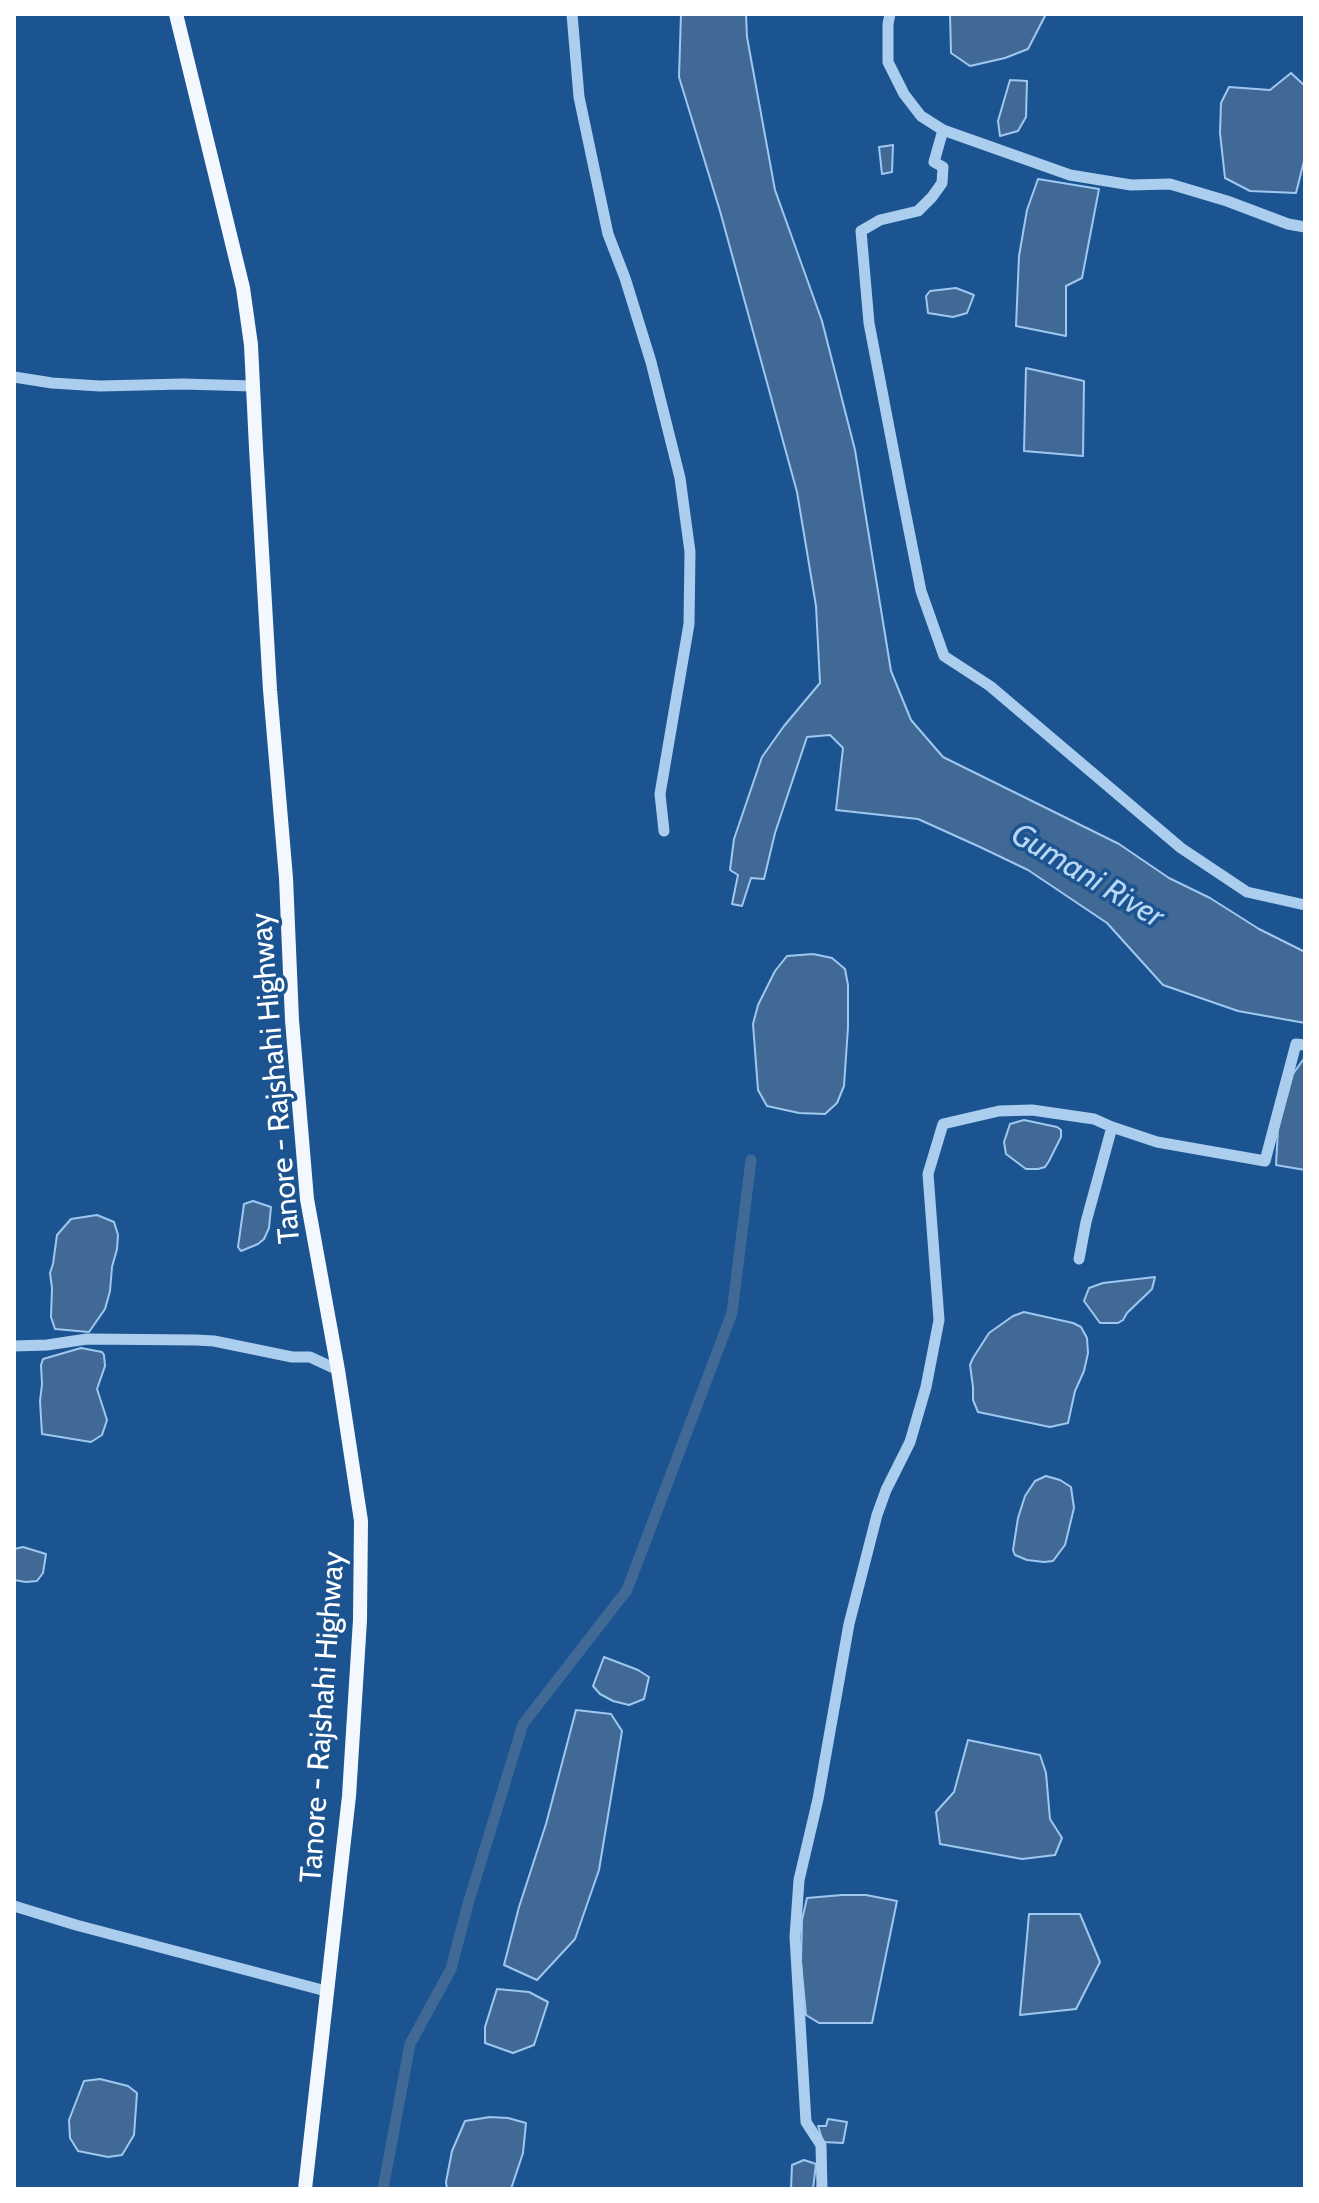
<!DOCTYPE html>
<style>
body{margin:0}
#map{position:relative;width:1319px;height:2203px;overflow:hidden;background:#1c5491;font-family:Cabin,sans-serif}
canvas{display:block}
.frame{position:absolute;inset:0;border:16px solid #fff;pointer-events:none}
</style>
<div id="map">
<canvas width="1319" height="2203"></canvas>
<div class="frame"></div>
</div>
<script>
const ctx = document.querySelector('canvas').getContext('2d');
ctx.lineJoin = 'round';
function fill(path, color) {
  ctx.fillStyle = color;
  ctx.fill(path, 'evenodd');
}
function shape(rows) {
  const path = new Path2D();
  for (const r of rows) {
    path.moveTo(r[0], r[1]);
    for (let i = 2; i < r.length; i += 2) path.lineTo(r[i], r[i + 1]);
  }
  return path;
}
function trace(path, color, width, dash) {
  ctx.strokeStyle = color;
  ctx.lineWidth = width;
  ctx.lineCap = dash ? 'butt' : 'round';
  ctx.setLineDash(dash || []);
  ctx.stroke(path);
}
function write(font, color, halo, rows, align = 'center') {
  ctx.font = font + ' Cabin,sans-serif';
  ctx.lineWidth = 7;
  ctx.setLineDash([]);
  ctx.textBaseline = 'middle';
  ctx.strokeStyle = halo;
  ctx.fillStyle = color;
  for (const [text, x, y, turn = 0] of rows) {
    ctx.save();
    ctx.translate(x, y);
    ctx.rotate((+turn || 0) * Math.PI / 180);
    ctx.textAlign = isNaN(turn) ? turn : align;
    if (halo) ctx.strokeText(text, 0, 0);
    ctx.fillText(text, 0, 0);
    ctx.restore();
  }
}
const water = shape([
 [681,14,746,14,747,37,775,190,822,321,855,450,891,671,911,720,943,757,1119,844,1169,878,1210,898,1259,929,1305,952,1305,1023,1238,1011,1163,985,1107,923,1028,870,980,847,918,819,836,810,843,748,830,735,807,737,775,833,764,879,751,878,742,906,732,904,738,875,730,870,734,839,762,757,784,726,820,683,816,606,797,492,720,211,679,77,681,14],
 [950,14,1046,14,1028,49,1005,58,970,66,951,53,950,14],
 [1291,73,1305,86,1305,157,1296,193,1250,191,1225,178,1220,133,1221,103,1229,87,1270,90,1291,73],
 [1010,80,1027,81,1026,117,1018,131,1000,136,998,121,1010,80],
 [893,145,892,172,882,174,879,147,893,145],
 [1038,179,1099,189,1082,278,1066,286,1066,336,1016,326,1019,256,1027,210,1038,179],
 [956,288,974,295,967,313,953,317,928,313,926,296,930,291,956,288],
 [1026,368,1084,381,1083,456,1024,451,1026,368],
 [813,954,832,958,845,969,848,985,848,1027,844,1086,837,1103,825,1114,799,1113,767,1106,758,1090,753,1024,758,1005,775,971,787,956,813,954],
 [1305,1057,1305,1170,1276,1165,1278,1129,1293,1074,1305,1057],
 [1024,1120,1057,1127,1061,1130,1061,1137,1049,1161,1045,1167,1038,1169,1026,1169,1006,1154,1004,1142,1010,1124,1024,1120],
 [253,1201,271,1207,269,1228,264,1239,258,1244,241,1251,238,1247,244,1204,253,1201],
 [97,1215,114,1222,118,1235,117,1249,112,1267,110,1291,105,1309,89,1332,55,1329,51,1317,52,1288,50,1273,53,1264,57,1235,71,1219,97,1215],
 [1155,1277,1152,1289,1127,1313,1123,1320,1118,1323,1100,1323,1084,1301,1089,1288,1103,1283,1155,1277],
 [1024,1312,1073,1323,1081,1327,1087,1338,1088,1353,1084,1371,1075,1391,1068,1423,1050,1427,978,1412,973,1400,973,1387,970,1365,973,1358,989,1333,1013,1316,1024,1312],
 [81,1348,102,1352,104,1355,105,1366,97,1389,107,1420,102,1435,91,1442,42,1434,40,1401,42,1384,41,1365,43,1359,81,1348],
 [1046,1476,1060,1480,1071,1487,1074,1508,1065,1545,1053,1561,1044,1562,1027,1560,1015,1555,1013,1550,1018,1518,1025,1496,1035,1481,1046,1476],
 [23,1547,46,1554,43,1573,37,1581,26,1582,14,1580,14,1549,23,1547],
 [604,1657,638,1670,649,1677,644,1699,629,1705,613,1701,600,1694,593,1686,604,1657],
 [576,1710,611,1714,622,1731,599,1870,575,1939,537,1980,504,1965,519,1907,546,1824,576,1710],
 [968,1740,1040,1755,1046,1773,1050,1819,1062,1838,1055,1855,1022,1859,940,1844,936,1812,954,1792,968,1740],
 [842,1895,866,1895,897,1901,872,2023,819,2023,806,2015,801,1962,802,1920,807,1898,842,1895],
 [1029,1914,1080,1914,1100,1962,1076,2009,1020,2015,1029,1914],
 [497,1989,529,1992,548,2002,534,2045,513,2053,485,2043,485,2027,497,1989],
 [100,2079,128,2086,137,2093,134,2135,122,2155,108,2157,78,2151,70,2138,69,2120,84,2081,100,2079],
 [490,2117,508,2118,526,2123,523,2153,511,2189,447,2189,446,2182,452,2151,465,2121,490,2117],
 [828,2119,847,2122,843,2143,823,2142,818,2126,826,2126,828,2119],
 [804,2160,816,2164,813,2189,791,2189,792,2165,804,2160]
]);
const canal = shape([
 [383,2189,410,2044,451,1969,468,1904,523,1724,627,1590,732,1313,751,1160]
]);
const minor = shape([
 [572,14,579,97,608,234,625,278,651,362,680,478,690,552,689,624,660,794,664,831],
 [890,14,888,24,888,62,904,94,921,116,943,130,1070,175,1131,185,1170,184,1227,201,1288,224,1305,227],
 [943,130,934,162,943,167,942,183,932,197,918,211,880,220,861,231,869,323,901,490,921,591,944,656,990,686,1181,848,1247,892,1305,905],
 [14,377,52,383,100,386,183,384,252,386],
 [1079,1259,1086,1222,1112,1127],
 [14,1346,47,1345,87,1339,196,1340,214,1341,292,1357,310,1357,338,1370],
 [14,1906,76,1925,326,1991],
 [822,2189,821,2145,806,2122,795,1937,799,1880,818,1799,849,1624,877,1515,886,1490,910,1442,926,1387,939,1320,928,1174,943,1124,999,1111,1032,1110,1094,1119,1112,1127,1157,1142,1265,1161,1296,1044,1305,1045]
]);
const major = shape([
 [176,14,243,288,251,345,256,448,270,690,286,878,292,1020,307,1199,338,1370,361,1521,360,1620,349,1796,305,2189]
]);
const streetNames = [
 ["Tanore - Rajshahi Highway",276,1078,-95],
 ["Tanore - Rajshahi Highway",323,1717,-86]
];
const waterNames = [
 ["Gumani River",1087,876,31]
];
fill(water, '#416995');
trace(water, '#9fc8f0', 2);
trace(canal, '#416995', 11);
trace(minor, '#abcdee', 11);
trace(major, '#f3f8ff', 14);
write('30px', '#fff', '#1c5491', streetNames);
write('italic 32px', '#b8d6f5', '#1c5491', waterNames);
</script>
